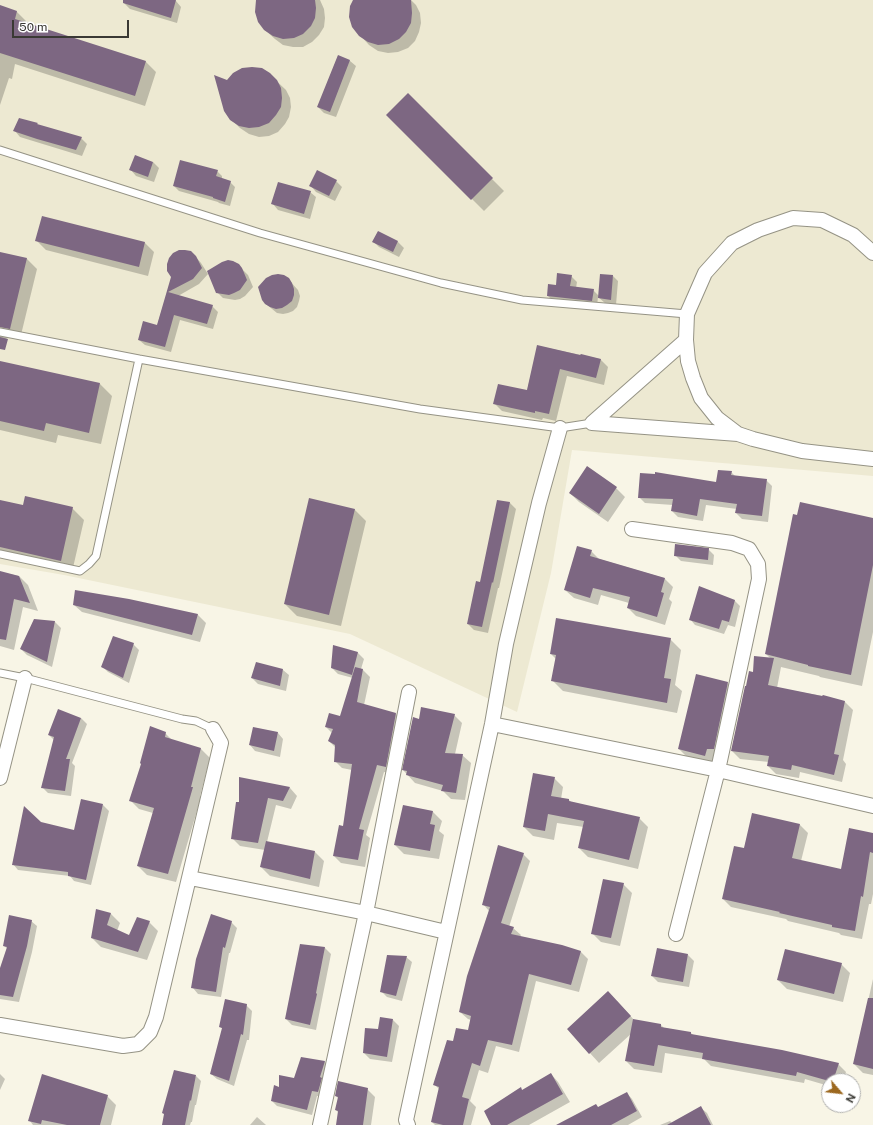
<!DOCTYPE html>
<style>
body{margin:0}
#map{position:relative;width:873px;height:1125px;overflow:hidden;background:#f8f5e6;font-family:"Public Sans",sans-serif}
canvas{display:block}
.north{position:absolute;left:821px;top:1073px;width:40px;height:40px;box-sizing:border-box;background:#fff;border:1px solid #b0b0ae;border-radius:50%;rotate:118deg;font-size:11px;font-weight:700;line-height:16px;text-align:center;color:#3a3934}
.north::after{content:'';display:block;margin:auto;width:14px;height:18px;background:#9c681f;clip-path:polygon(50% 0,100% 100%,50% 72%,0 100%)}
.scale{position:absolute;left:12px;top:20px;width:117px;height:18px;box-sizing:border-box;border:2px solid #3a3934;border-top:0;padding-left:5px;font-size:12px;line-height:14px;white-space:nowrap;color:#3a3934;-webkit-text-stroke:3px #fff;paint-order:stroke}
</style>
<div id="map">
<canvas width="873" height="1125"></canvas>
<div class="north">N</div>
<div class="scale">50 m</div>
</div>
<script>
const ctx = document.querySelector('canvas').getContext('2d');
ctx.lineJoin = 'round';
function fill(path, color) {
  ctx.fillStyle = color;
  ctx.fill(path, 'evenodd');
}
function shape(rows) {
  const path = new Path2D();
  for (const r of rows) {
    path.moveTo(r[0], r[1]);
    for (let i = 2; i < r.length; i += 2) path.lineTo(r[i], r[i + 1]);
  }
  return path;
}
function trace(path, color, width, dash) {
  ctx.strokeStyle = color;
  ctx.lineWidth = width;
  ctx.lineCap = dash ? 'butt' : 'round';
  ctx.setLineDash(dash || []);
  ctx.stroke(path);
}
const built = shape([
 [0,0,873,0,873,476,572,450,551,573,517,712,350,634,64,575,0,564]
]);
const shadow = shape([
 [125,0,171,0,176,1,181,7,177,23,130,9,124,3],
 [257,0,320,0,324,9,325,18,324,27,319,35,312,42,303,47,293,47,283,45,275,39,265,30],
 [354,0,411,0,416,5,420,13,421,23,419,32,415,41,408,48,398,52,388,53,378,51,369,45,360,35],
 [0,6,17,12,28,23,27,24,146,62,156,72,145,106,15,64,12,79,9,78,0,105],
 [338,56,350,61,356,66,336,117,324,113,318,107],
 [269,74,286,90,290,98,291,107,289,117,285,124,278,132,269,136,259,137,249,134,240,128,231,119,227,81],
 [408,95,504,191,484,211,388,115],
 [15,131,81,138,87,144,82,156,20,137],
 [153,162,159,168,154,182,136,176,131,170],
 [217,171,222,176,222,179,230,182,235,187,230,206,219,203,218,202,179,191,174,186],
 [336,181,342,187,335,201,316,192,311,186],
 [310,192,316,197,310,219,278,210,273,204],
 [378,232,398,242,404,248,399,257,379,247,373,241],
 [37,241,145,243,154,252,148,276,46,250],
 [0,253,27,259,37,269,20,339,9,337,0,342],
 [195,256,201,263,208,274,199,284,178,296,212,306,218,312,213,329,180,320,171,352,145,345,139,340,157,326,172,277],
 [238,265,248,275,253,287,245,296,240,299,235,300,223,298,217,292],
 [571,276,577,282,576,288,593,290,600,297,613,276,618,281,616,305,605,303,598,297,597,306,554,302,548,296,557,286],
 [288,279,298,290,300,296,299,301,297,307,293,311,288,313,283,314,277,313,266,304],
 [538,346,600,359,608,367,604,385,567,376,556,421,543,418,542,420,502,411,494,403,527,391],
 [0,362,100,384,112,396,101,444,58,435,56,443,0,430],
 [587,468,616,488,625,497,608,522,579,502,570,493],
 [731,472,735,476,766,480,772,486,768,522,742,519,736,513,737,509,706,505,703,521,678,517,672,511,673,505,645,503,639,497,717,483],
 [0,501,24,506,72,508,84,520,72,572,0,556],
 [498,501,510,503,516,509,499,588,498,588,488,633,474,630,468,624,481,583],
 [354,509,366,521,341,626,297,616,285,604],
 [873,519,873,632,862,686,820,677,819,676,781,667,777,688,823,696,845,702,853,710,843,760,846,764,842,782,800,772,799,778,776,774,768,766,769,762,740,759,732,751,754,673,770,658,766,654],
 [708,549,714,555,713,565,681,561,675,555],
 [591,551,599,559,664,578,673,587,669,599,672,602,665,625,636,616,628,608,629,603,601,595,598,605,574,598,565,590],
 [0,572,19,576,28,585,38,611,23,607,14,650,0,646],
 [700,587,735,601,740,606,735,627,728,625,724,634,695,625,690,619],
 [129,600,198,615,206,623,200,642,82,612,74,605],
 [35,620,55,622,61,628,52,667,27,655,21,649],
 [670,639,681,650,675,685,682,691,677,713,563,691,552,680,556,659,551,654],
 [133,644,139,650,129,683,108,672,102,666],
 [334,646,358,653,364,659,361,669,363,670,370,677,364,705,396,714,403,721,393,774,384,772,366,835,370,838,365,867,341,863,334,856,344,827,352,770,342,768,335,761,336,748,329,741,332,733,326,727,340,718,353,678,338,674,332,668],
 [283,670,289,675,286,691,258,684,252,678],
 [728,683,737,692,714,764,688,758,679,749],
 [454,715,462,723,455,754,462,755,471,763,465,800,451,799,443,791,415,783,403,770,419,720],
 [81,718,87,724,72,763,75,766,71,796,48,793,42,787,54,740,49,735],
 [165,733,172,740,201,749,210,758,200,796,201,797,176,882,147,875,138,866,153,813,139,809,130,800],
 [278,733,283,739,280,757,255,751,250,745],
 [240,778,290,788,297,796,291,809,276,805,267,842,315,852,324,861,319,887,270,876,261,867,265,850,240,846,232,838,240,803],
 [554,778,563,787,561,799,569,800,571,802,639,818,648,827,638,869,588,857,579,848,584,827,557,823,554,840,533,836,524,827],
 [103,805,109,811,91,885,74,881,70,876,18,870,13,864,75,831],
 [404,806,433,812,442,821,439,831,444,835,439,859,404,854,395,845],
 [753,814,800,825,808,833,801,861,842,870,873,834,873,894,871,904,869,904,862,939,841,935,839,933,788,921,786,919,731,907,723,899,744,849],
 [523,854,530,861,509,927,513,928,521,935,520,937,561,946,581,952,588,959,579,992,536,981,519,1052,496,1046,488,1073,479,1070,470,1101,476,1107,471,1125,435,1125,432,1122,440,1090,434,1084,453,1043,469,1031,471,1020,468,1019,460,1012,489,911,483,904],
 [623,884,632,893,620,946,601,942,592,933],
 [97,911,111,914,120,923,117,931,130,937,149,922,158,931,147,960,101,947,92,938],
 [31,921,37,926,32,952,19,1002,0,999,0,971,8,949,4,946],
 [231,922,237,928,230,953,229,953,221,997,198,994,193,988],
 [301,945,325,948,331,954,316,1030,292,1025,286,1019],
 [688,955,694,961,689,987,658,982,652,976],
 [406,957,412,962,402,1001,387,997,381,991],
 [841,964,850,973,843,1002,787,989,778,980],
 [873,979,873,1075,863,1073,854,1064],
 [617,1001,635,1021,661,1025,664,1028,691,1033,693,1035,838,1064,846,1072,843,1081,829,1081,829,1086,805,1079,804,1083,711,1066,704,1059,665,1053,662,1073,634,1069,626,1061,632,1033,599,1063,568,1029],
 [246,1005,252,1011,249,1040,247,1040,234,1086,217,1079,211,1074,223,1029,220,1026],
 [393,1020,399,1026,392,1062,370,1059,364,1053,379,1030],
 [302,1058,325,1062,330,1067,323,1097,317,1096,312,1115,277,1106,272,1101,295,1079],
 [0,1074,5,1079,0,1090],
 [551,1074,558,1082,570,1102,529,1125,492,1125,520,1088,523,1091],
 [196,1076,201,1081,196,1105,195,1105,192,1122,191,1122,190,1125,163,1125],
 [367,1089,375,1097,371,1125,337,1125,339,1113,336,1110,339,1099,336,1096],
 [627,1093,632,1099,642,1117,628,1125,558,1125,599,1108],
 [107,1096,116,1105,111,1125,33,1125,30,1121],
 [701,1108,707,1113,713,1125,660,1125,670,1121,672,1123],
 [257,1117,266,1125,250,1125]
]);
const building = shape([
 [123,0,176,0,171,18,123,3],
 [256,0,315,0,316,8,315,18,311,26,303,34,294,38,283,39,273,36,264,30,258,22,255,12],
 [353,0,411,0,412,13,411,23,406,32,399,39,389,44,378,45,368,42,359,36,352,27,349,17,350,6],
 [0,5,17,11,15,19,146,61,135,96,0,53],
 [338,55,350,60,330,112,317,107],
 [252,67,262,68,270,73,277,80,281,88,282,98,281,107,276,115,269,123,259,127,249,128,239,126,230,120,224,111,214,75,227,80,233,73,242,68],
 [408,93,493,178,471,200,386,115],
 [19,118,38,123,37,124,82,137,76,150,37,139,13,131],
 [135,155,153,162,148,177,129,170],
 [180,160,218,170,216,176,231,181,225,202,213,198,213,197,173,186],
 [317,170,337,180,329,196,309,186],
 [278,182,311,191,304,214,271,204],
 [42,216,145,242,139,267,35,241],
 [378,231,398,241,393,252,372,242],
 [179,250,185,250,191,251,196,256,202,268,193,279,168,292,213,305,207,324,174,315,165,347,138,340,143,321,157,325,171,277,167,271,167,264,169,258,173,253],
 [0,252,27,258,10,329,0,327],
 [228,260,233,261,239,264,242,268,247,280,240,290,234,293,229,295,216,293,207,271,222,262],
 [557,273,572,275,570,286,594,289,592,301,547,296,548,284,556,285],
 [278,274,284,275,289,278,292,283,294,289,294,295,292,301,287,305,282,308,276,309,270,307,265,304,262,300,258,287,266,278,272,275],
 [600,274,613,275,611,300,598,298],
 [0,337,8,339,5,350,0,349],
 [537,345,580,355,581,354,601,359,596,378,560,369,549,414,535,411,535,413,493,404,498,384,527,390],
 [0,361,100,383,89,433,46,423,44,431,0,421],
 [587,466,617,487,599,514,569,493],
 [718,470,732,471,731,475,767,479,762,516,735,513,737,504,700,499,697,516,671,511,673,499,638,498,640,473,655,474,655,472,716,482],
 [25,496,73,507,61,561,0,547,0,500,23,505],
 [309,498,355,509,329,615,284,604],
 [497,500,510,502,493,583,492,582,482,627,467,624,476,581,480,582],
 [800,502,873,518,873,565,851,675,808,666,808,665,765,654,793,514,797,515],
 [675,544,709,548,708,560,674,556],
 [577,546,592,550,590,556,665,578,661,592,664,593,657,617,627,608,630,597,593,588,590,598,564,590],
 [0,571,19,576,30,603,14,599,6,640,0,639],
 [699,586,735,600,729,622,722,620,719,629,689,620],
 [75,590,129,599,198,614,192,635,73,605],
 [556,618,671,638,664,678,671,679,667,703,551,681,556,655,550,654],
 [34,619,55,621,47,662,20,649],
 [113,636,134,643,123,678,101,667],
 [333,645,358,652,352,675,331,668],
 [754,656,774,658,768,685,822,696,823,695,845,701,834,754,839,755,834,775,792,765,791,770,767,766,769,756,731,751,745,686,746,686,749,671,753,672],
 [256,662,283,669,280,686,251,678],
 [355,667,363,669,357,702,396,713,386,767,377,765,359,829,364,830,358,860,333,856,339,825,343,826,352,764,334,762,335,745,328,741,333,729,325,727,329,713,340,716],
 [696,674,728,682,714,749,707,749,705,756,678,749],
 [421,707,455,714,445,753,463,754,456,793,441,791,443,785,406,775,407,771,402,770,413,717,419,719],
 [58,709,81,718,66,759,70,759,65,791,41,788,54,737,48,735],
 [150,726,166,732,165,737,201,748,191,787,193,787,168,874,137,866,154,808,129,801,141,764,140,763],
 [253,727,278,732,274,751,249,745],
 [533,773,555,777,551,796,569,799,569,801,640,817,629,860,578,848,584,821,548,814,545,831,523,827],
 [239,777,290,787,283,801,268,798,258,843,231,839,236,802,239,802],
 [81,799,103,804,86,880,68,876,68,872,12,865,24,806,41,822,74,830],
 [403,805,433,811,430,824,435,825,430,851,394,845],
 [752,813,800,824,792,858,841,869,849,828,873,833,873,853,870,852,863,897,861,896,855,931,832,927,832,925,779,913,780,912,722,899,734,846,744,848],
 [266,841,315,851,310,879,260,867],
 [498,845,524,853,501,923,514,927,511,934,562,945,581,951,571,985,529,974,512,1045,488,1040,480,1066,472,1063,462,1097,469,1099,463,1125,443,1125,431,1122,439,1087,433,1085,447,1040,453,1041,456,1028,468,1030,471,1016,459,1012,467,976,490,907,482,905],
 [603,879,624,883,611,938,591,934],
 [96,909,111,913,107,925,129,935,137,917,150,921,138,952,91,938],
 [211,914,232,921,225,948,223,947,216,992,191,988,196,959],
 [9,915,32,920,27,946,13,997,0,995,0,968,7,947,3,946],
 [300,944,325,947,316,993,317,994,310,1025,285,1019],
 [657,948,688,954,683,982,651,976],
 [785,949,842,963,834,994,777,980],
 [387,955,407,956,396,996,380,992],
 [608,991,631,1016,589,1054,567,1029],
 [868,998,873,998,873,1069,853,1064],
 [225,999,247,1004,243,1035,241,1034,229,1081,210,1074,222,1028,219,1027],
 [380,1017,393,1019,387,1057,363,1053,365,1028,378,1029],
 [633,1019,661,1024,661,1027,691,1032,691,1034,782,1050,839,1063,833,1081,829,1081,797,1072,796,1076,702,1059,703,1053,658,1045,654,1066,625,1061],
 [301,1057,325,1061,320,1077,322,1078,318,1092,312,1091,307,1110,271,1101,274,1085,279,1087,279,1075,294,1078],
 [174,1070,196,1075,191,1101,190,1100,185,1125,162,1125,164,1114,162,1113],
 [551,1073,563,1094,507,1125,491,1125,484,1111,521,1087,522,1090],
 [42,1074,108,1095,100,1125,67,1125,42,1120,41,1124,28,1121],
 [338,1081,368,1088,363,1125,336,1125,338,1111,335,1110,338,1097,335,1096],
 [627,1092,637,1111,611,1125,556,1125,596,1104,598,1107],
 [701,1106,711,1125,667,1125]
]);
const service = shape([
 [0,150,260,233,441,283,522,300,687,314],
 [0,332,139,359,420,409,560,428,592,423],
 [0,554,80,571,89,564,96,556,139,359],
 [0,673,25,678,182,719,196,721,213,729]
]);
const minor = shape([
 [873,253,853,235,822,220,793,218,758,230,732,243,705,273,687,314,686,340,688,361,693,378,701,398,717,418,738,434,753,439,802,451,873,459],
 [592,423,738,434],
 [592,423,686,340],
 [632,529,732,543,749,549,758,564,759,579,718,770,676,934],
 [492,724,718,770,873,806],
 [0,778,25,678],
 [190,878,366,913,446,932],
 [0,1025,123,1046,138,1044,150,1032,156,1017,221,743,213,729],
 [320,1125,366,913,409,692],
 [408,1125,406,1120,492,724,506,644,539,503,560,428]
]);
fill(built, '#ede9d2');
fill(shadow, '#0003');
fill(building, '#7d6782');
trace(service, '#959385', 9);
trace(minor, '#959385', 16);
trace(service, '#fff', 7);
trace(minor, '#fff', 14);
</script>
